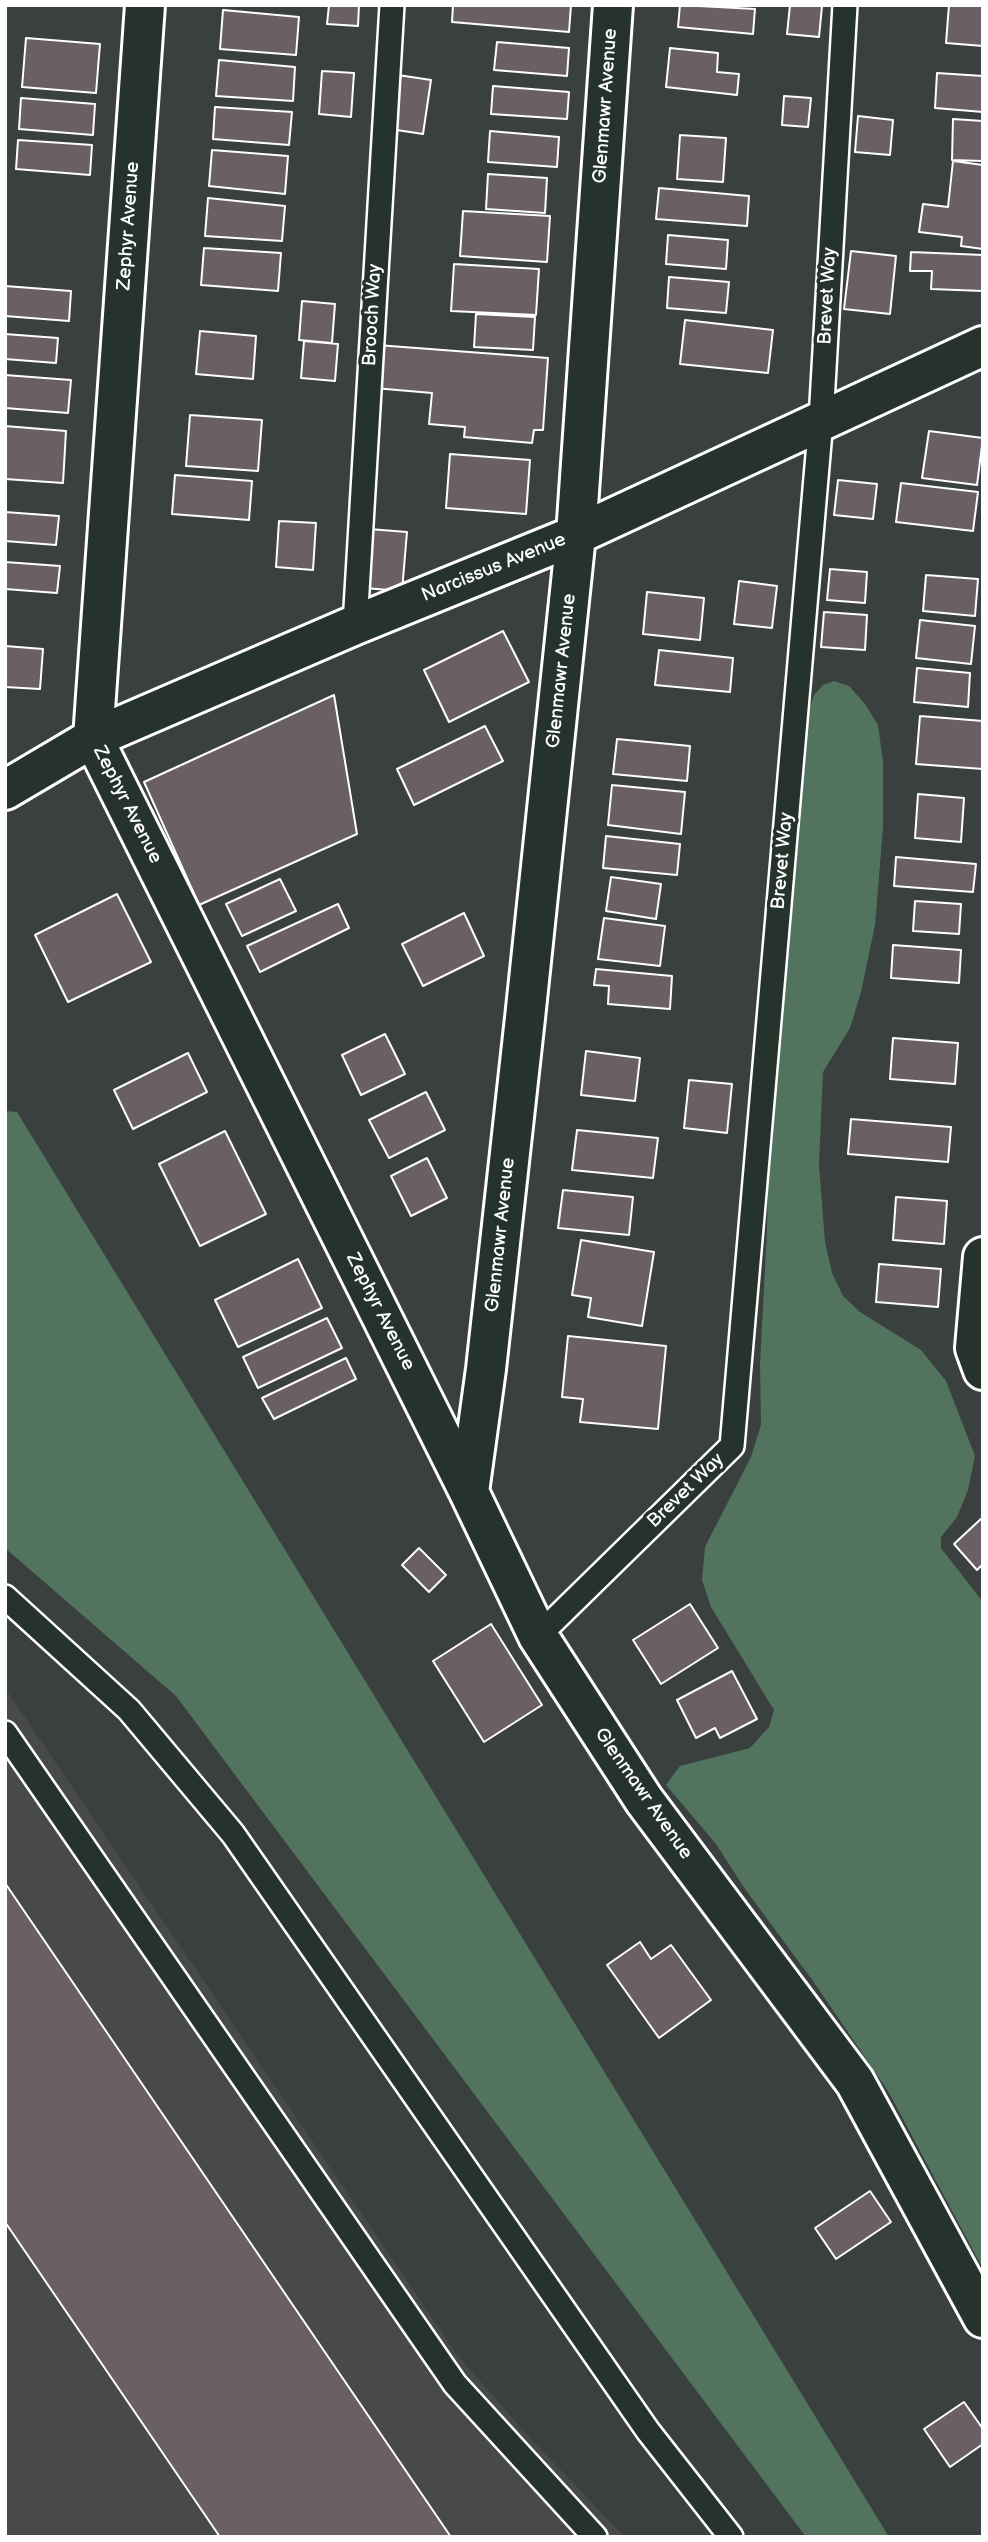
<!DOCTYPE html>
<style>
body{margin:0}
#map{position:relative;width:988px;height:2542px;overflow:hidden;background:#3a403e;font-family:"Balsamiq Sans",sans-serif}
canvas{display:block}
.frame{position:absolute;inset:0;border:7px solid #fff;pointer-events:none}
</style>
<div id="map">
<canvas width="988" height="2542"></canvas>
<div class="frame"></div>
</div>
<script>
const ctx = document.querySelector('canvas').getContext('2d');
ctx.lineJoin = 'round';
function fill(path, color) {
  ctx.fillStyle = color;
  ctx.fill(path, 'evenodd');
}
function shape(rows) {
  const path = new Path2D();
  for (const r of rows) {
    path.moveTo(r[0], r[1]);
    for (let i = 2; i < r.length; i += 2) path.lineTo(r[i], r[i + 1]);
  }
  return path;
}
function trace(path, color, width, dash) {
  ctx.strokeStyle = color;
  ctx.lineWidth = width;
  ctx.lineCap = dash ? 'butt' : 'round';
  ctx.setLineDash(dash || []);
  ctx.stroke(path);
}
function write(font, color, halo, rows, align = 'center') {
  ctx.font = font + ' "Balsamiq Sans",sans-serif';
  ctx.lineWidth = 7;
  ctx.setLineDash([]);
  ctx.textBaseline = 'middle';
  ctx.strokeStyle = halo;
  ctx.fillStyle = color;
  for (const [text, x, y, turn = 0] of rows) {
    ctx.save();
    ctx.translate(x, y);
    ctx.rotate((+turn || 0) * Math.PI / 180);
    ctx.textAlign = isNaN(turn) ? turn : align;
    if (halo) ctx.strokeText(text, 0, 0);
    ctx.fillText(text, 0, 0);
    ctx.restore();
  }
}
const built = shape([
 [5,1688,458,2356,531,2439,625,2537,5,2537]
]);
const green = shape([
 [834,681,849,686,865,704,878,725,883,762,883,827,875,925,861,992,850,1028,823,1072,819,1165,825,1242,832,1273,843,1296,860,1312,921,1350,946,1381,975,1456,968,1490,957,1517,941,1537,941,1548,983,1602,983,2269,888,2091,813,1981,745,1889,716,1844,666,1785,680,1766,750,1748,769,1727,774,1710,711,1607,702,1580,705,1547,751,1457,761,1425,760,1364,767,1231,769,1104,805,721,814,695,823,685],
 [5,1111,17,1112,889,2537,806,2537,176,1696,5,1548]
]);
const building = shape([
 [329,5,359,5,358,26,327,24,329,5],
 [453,5,571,5,569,32,452,22,453,5],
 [680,5,755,9,753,34,678,27,680,5],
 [790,5,822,6,819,37,787,34,790,5],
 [949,5,983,6,983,46,946,43,949,5],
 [223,10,299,17,296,55,220,49,223,10],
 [26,38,100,44,96,93,22,87,26,38],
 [497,42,569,48,567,76,494,70,497,42],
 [670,48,718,53,717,72,739,74,737,95,666,87,670,48],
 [219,60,295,67,293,101,216,96,219,60],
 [322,71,354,73,351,117,319,114,322,71],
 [937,73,983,76,983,112,935,108,937,73],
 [398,75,431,80,423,134,390,129,398,75],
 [493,86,569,92,567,119,491,114,493,86],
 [784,96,811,98,808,127,782,125,784,96],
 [21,98,95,104,93,135,19,129,21,98],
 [215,107,292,112,289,145,213,139,215,107],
 [858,116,893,120,890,155,855,152,858,116],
 [953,119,983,121,983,161,952,160,953,119],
 [490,131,559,137,557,167,488,162,490,131],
 [680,135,726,138,723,182,677,179,680,135],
 [18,140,92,145,90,175,16,169,18,140],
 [212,150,288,156,285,194,209,186,212,150],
 [953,161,983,165,983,249,961,246,962,237,919,232,923,204,948,207,953,161],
 [488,174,547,178,545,213,486,209,488,174],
 [659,188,749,196,747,226,656,219,659,188],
 [208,198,285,206,282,241,205,236,208,198],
 [463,211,550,216,547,262,460,256,463,211],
 [668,235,728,240,726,269,666,264,668,235],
 [204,248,281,253,278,291,201,285,204,248],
 [851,251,896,256,890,314,844,309,851,251],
 [911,252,983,255,983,291,931,289,932,271,910,271,911,252],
 [454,264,539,269,536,315,451,311,454,264],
 [669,277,729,282,726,313,667,308,669,277],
 [5,286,71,291,69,321,5,316,5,286],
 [302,301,335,304,332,343,299,340,302,301],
 [476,314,535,317,533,350,474,347,476,314],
 [685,320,773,330,768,373,680,364,685,320],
 [200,331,256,336,253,379,196,374,200,331],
 [5,334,58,338,56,363,5,359,5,334],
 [304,341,338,344,335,381,301,378,304,341],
 [377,345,548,358,543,430,534,430,532,443,464,437,465,427,429,424,432,393,374,388,377,345],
 [5,375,71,380,68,413,5,408,5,375],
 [190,415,262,420,258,471,186,466,190,415],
 [5,426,66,431,63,483,5,479,5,426],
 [929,431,983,438,977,485,922,478,929,431],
 [450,454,530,460,526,514,446,508,450,454],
 [175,475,252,481,249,520,172,514,175,475],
 [838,480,877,484,873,519,834,515,838,480],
 [901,483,978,492,973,531,896,522,901,483],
 [5,512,59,516,56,545,5,541,5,512],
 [279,521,316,523,313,570,276,567,279,521],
 [369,529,407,532,402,591,364,588,369,529],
 [5,562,60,566,57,593,5,589,5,562],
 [830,569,867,572,865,603,827,600,830,569],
 [926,575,978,579,975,616,923,611,926,575],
 [739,581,777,586,772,628,734,624,739,581],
 [647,592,704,598,700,640,643,634,647,592],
 [824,612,867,615,865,650,821,647,824,612],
 [920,620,975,626,971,664,916,658,920,620],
 [503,631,529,682,449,722,424,670,503,631],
 [5,646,43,649,40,689,5,687,5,646],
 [659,650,733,658,730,692,655,685,659,650],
 [917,668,970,673,968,707,914,702,917,668],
 [334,695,357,834,199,905,144,782,334,695],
 [920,716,983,721,983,769,916,764,920,716],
 [485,726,503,761,414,805,397,769,485,726],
 [617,739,690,746,687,781,613,774,617,739],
 [612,785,685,792,681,834,608,825,612,785],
 [918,794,964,798,961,842,915,838,918,794],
 [606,836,680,844,677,875,603,868,606,836],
 [896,857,976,864,973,892,894,886,896,857],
 [611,877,661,884,656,919,606,911,611,877],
 [280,879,296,911,242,936,226,904,280,879],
 [117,894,151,962,68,1002,35,935,117,894],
 [915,901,961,904,959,934,913,931,915,901],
 [338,904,349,928,260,972,247,946,338,904],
 [464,913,484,956,423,986,402,944,464,913],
 [604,918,665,926,660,966,598,959,604,918],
 [893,945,961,950,959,983,891,978,893,945],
 [596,969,672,976,670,1009,608,1004,609,986,594,985,596,969],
 [385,1034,405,1074,361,1095,342,1055,385,1034],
 [893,1038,958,1043,955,1084,890,1079,893,1038],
 [586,1051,640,1058,635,1101,581,1095,586,1051],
 [188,1053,207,1092,133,1129,114,1090,188,1053],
 [689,1080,732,1084,727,1133,684,1128,689,1080],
 [426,1092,445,1130,389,1158,369,1120,426,1092],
 [851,1119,951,1127,948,1162,848,1154,851,1119],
 [577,1130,658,1138,653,1178,572,1170,577,1130],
 [225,1131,266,1214,200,1246,159,1164,225,1131],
 [427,1158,447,1198,411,1216,391,1176,427,1158],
 [563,1190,633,1197,629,1235,558,1228,563,1190],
 [896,1197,947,1201,944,1244,893,1240,896,1197],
 [581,1240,654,1252,642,1326,588,1317,591,1298,572,1295,581,1240],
 [298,1259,322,1308,238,1347,215,1300,298,1259],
 [879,1264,941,1269,938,1307,876,1302,879,1264],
 [327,1318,342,1348,258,1388,243,1357,327,1318],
 [568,1336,666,1346,658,1429,580,1422,583,1399,562,1397,568,1336],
 [346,1358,356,1379,274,1419,262,1398,346,1358],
 [983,1517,983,1564,977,1570,954,1544,983,1517],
 [419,1548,446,1575,429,1592,402,1565,419,1548],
 [690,1604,718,1648,661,1684,633,1640,690,1604],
 [491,1624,542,1705,484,1742,433,1661,491,1624],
 [732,1671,757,1719,720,1738,715,1728,696,1738,677,1700,732,1671],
 [5,1883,451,2537,220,2537,5,2222,5,1883],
 [640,1942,651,1959,671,1945,711,2000,659,2038,607,1965,640,1942],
 [870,2191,891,2222,836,2259,815,2228,870,2191],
 [964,2402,983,2429,983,2444,950,2467,924,2429,964,2402]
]);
const lane = shape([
 [355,625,392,5],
 [5,1597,129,1710,233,1834,648,2431,731,2537],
 [538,1636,732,1446,821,420,845,5],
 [5,1733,455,2384,595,2537]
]);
const street = shape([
 [145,5,93,738,469,1492],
 [613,5,576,535,525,1018,486,1369,469,1492,538,1636,644,1800,855,2082,983,2318],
 [5,790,93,738,355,625,576,535,983,346],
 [983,1257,975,1348,983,1370]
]);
const streetNames = [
 ["Glenmawr Avenue",606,106,-86],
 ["Zephyr Avenue",129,226,-86],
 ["Brevet Way",828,296,-87],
 ["Brooch Way",373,315,-87],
 ["Narcissus Avenue",494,568,-22],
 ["Glenmawr Avenue",562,671,-84],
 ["Zephyr Avenue",127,805,63],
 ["Brevet Way",783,861,-85],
 ["Glenmawr Avenue",501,1235,-84],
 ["Zephyr Avenue",380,1312,63],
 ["Brevet Way",686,1491,-44],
 ["Glenmawr Avenue",643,1794,55]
];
fill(built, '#484949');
fill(green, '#52745f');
fill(building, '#695f64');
trace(building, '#fff', 2);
trace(lane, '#fff', 28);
trace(street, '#fff', 44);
trace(lane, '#26332d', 23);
trace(street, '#26332d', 38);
write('19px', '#fff', '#26332d', streetNames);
</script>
